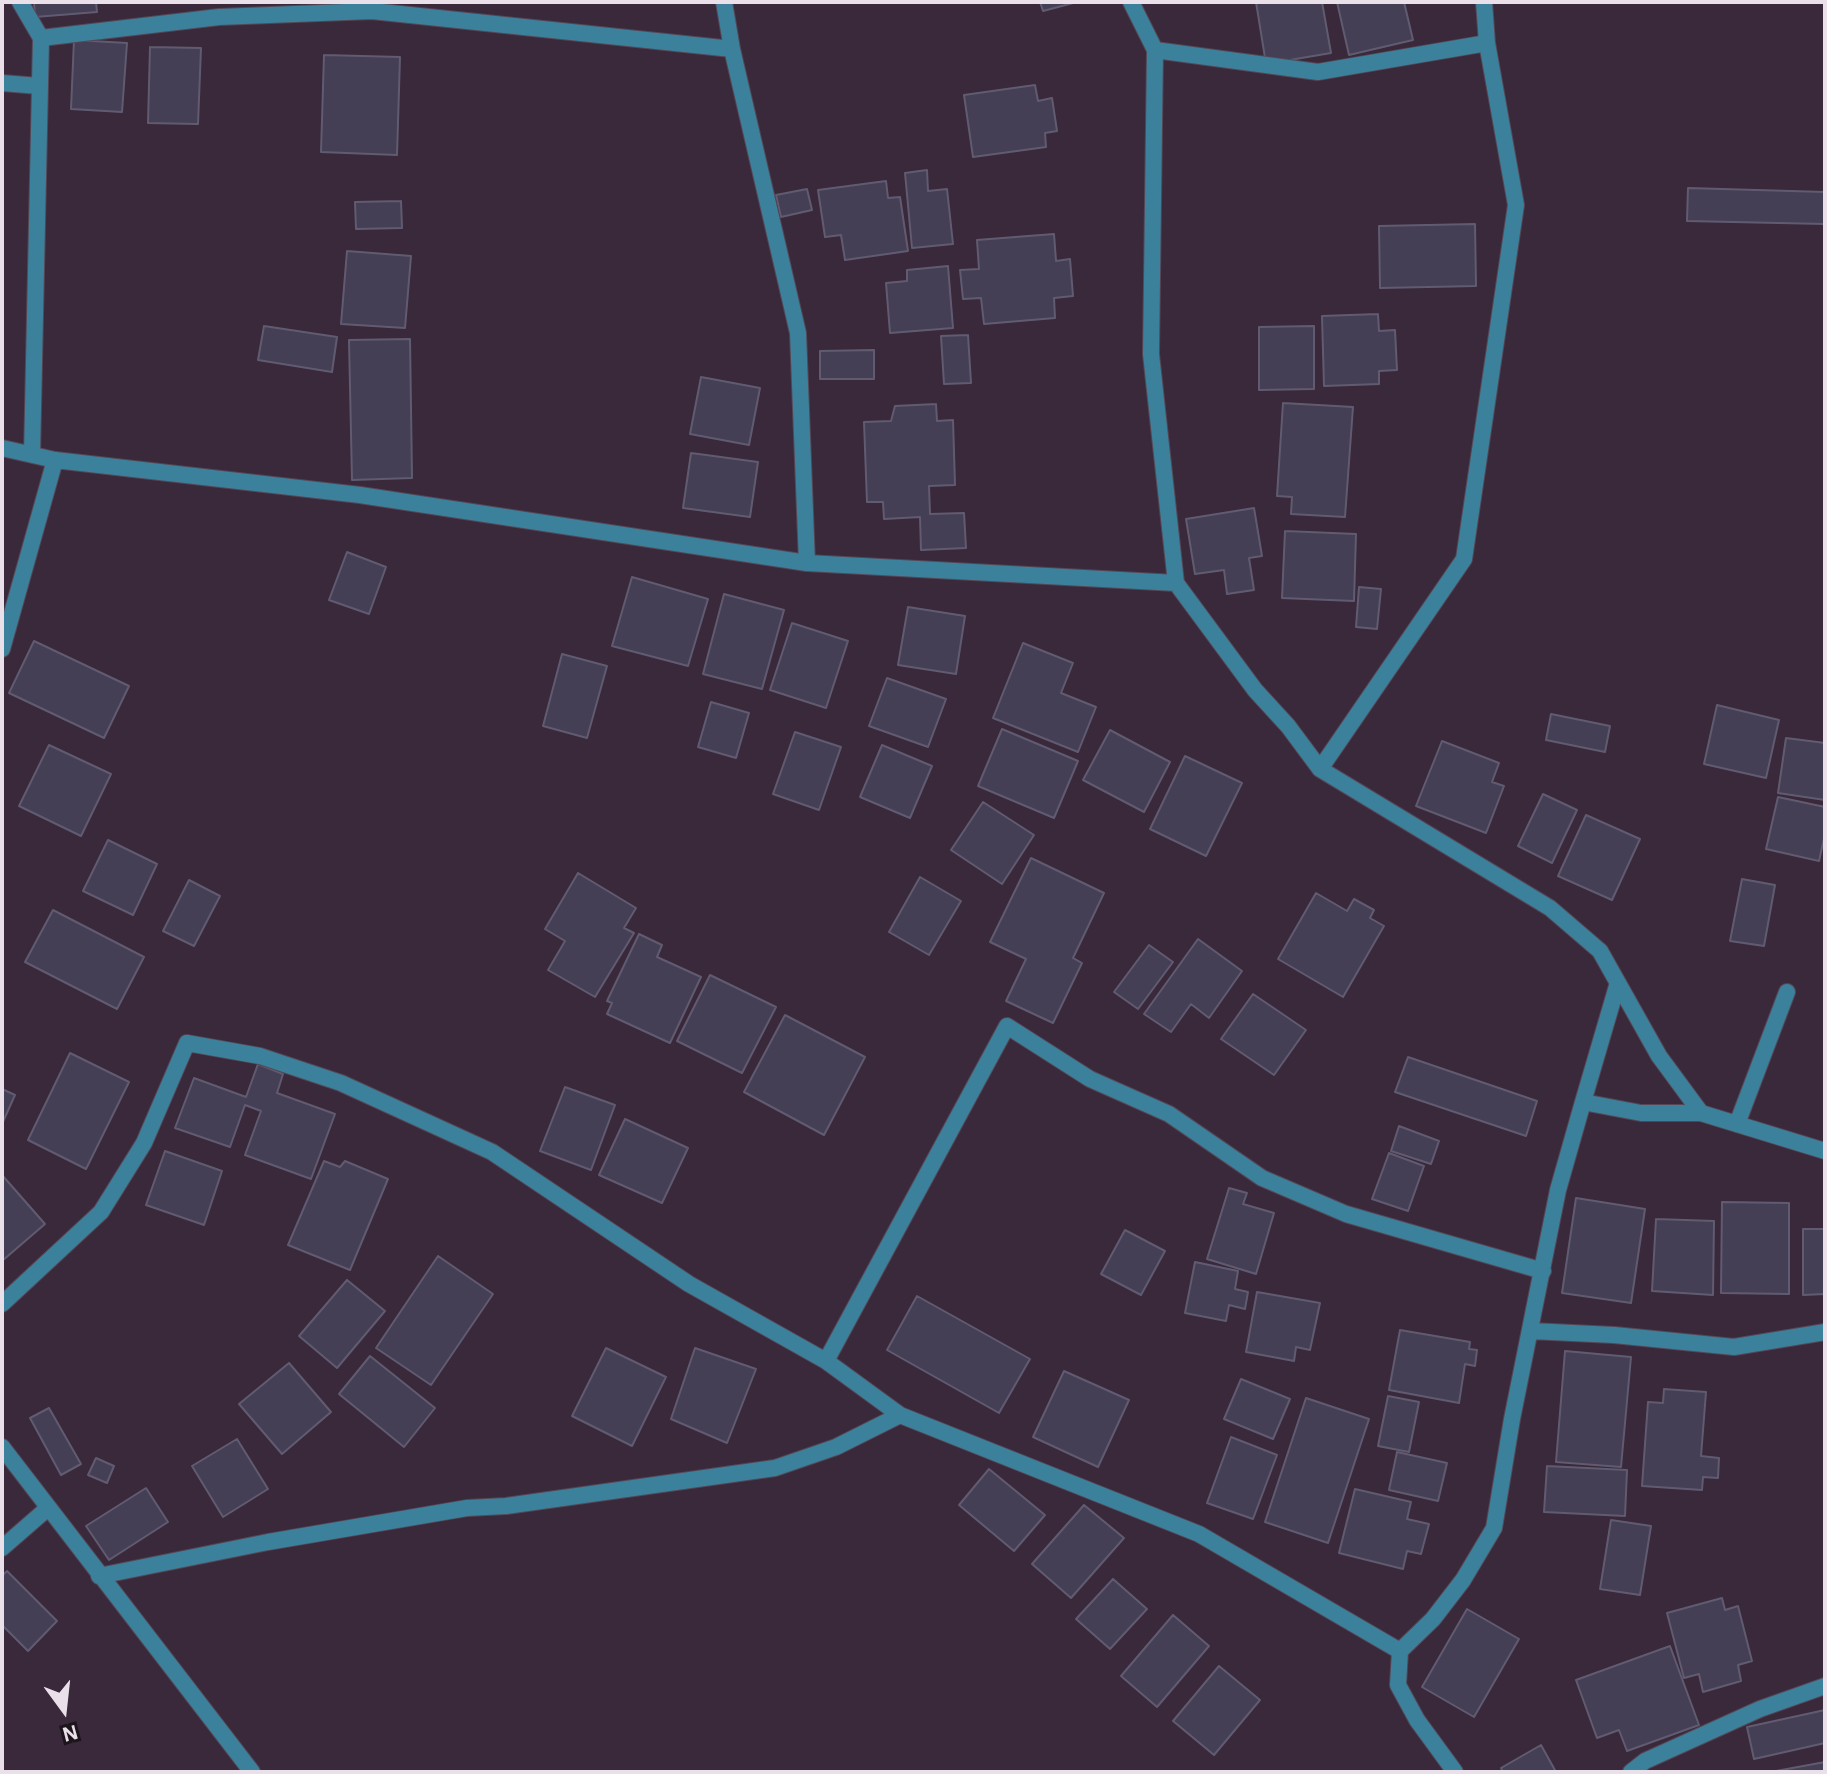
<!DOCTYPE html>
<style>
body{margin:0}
#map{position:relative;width:1827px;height:1774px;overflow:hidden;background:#39293a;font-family:"Alegreya Sans",sans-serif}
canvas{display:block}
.frame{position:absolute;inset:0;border:4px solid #eae0ea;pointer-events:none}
.north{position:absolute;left:24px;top:1670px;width:80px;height:80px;-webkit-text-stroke:6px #1c151c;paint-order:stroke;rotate:165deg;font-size:22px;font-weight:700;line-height:32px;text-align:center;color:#eae0ea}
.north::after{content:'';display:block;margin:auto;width:28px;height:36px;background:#eae0ea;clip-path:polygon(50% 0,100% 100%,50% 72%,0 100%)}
</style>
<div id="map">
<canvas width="1827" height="1774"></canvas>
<div class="frame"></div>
<div class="north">N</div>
</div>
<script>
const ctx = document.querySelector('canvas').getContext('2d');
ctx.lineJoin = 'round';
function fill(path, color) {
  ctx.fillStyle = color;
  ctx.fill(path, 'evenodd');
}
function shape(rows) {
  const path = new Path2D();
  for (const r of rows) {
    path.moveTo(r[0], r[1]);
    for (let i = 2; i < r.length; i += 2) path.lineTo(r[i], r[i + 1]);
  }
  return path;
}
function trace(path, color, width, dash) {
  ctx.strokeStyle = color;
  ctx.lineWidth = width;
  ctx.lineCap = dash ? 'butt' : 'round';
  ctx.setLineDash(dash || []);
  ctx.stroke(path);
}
const building = shape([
 [34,2,96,2,97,12,35,17,34,2],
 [1040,2,1077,2,1043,11,1040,2],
 [1256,2,1322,2,1331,53,1266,64,1256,2],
 [1337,2,1404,2,1413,40,1349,55,1337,2],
 [74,40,127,43,122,112,71,109,74,40],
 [150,47,201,48,198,124,148,123,150,47],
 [324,55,400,57,397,155,321,152,324,55],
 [1035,85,1038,101,1052,98,1057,131,1045,133,1046,147,973,157,964,95,1035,85],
 [927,170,928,191,947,189,953,244,912,248,905,173,927,170],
 [886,181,888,198,900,197,908,251,845,260,841,235,825,237,818,190,886,181],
 [1688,188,1825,192,1825,224,1687,221,1688,188],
 [807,189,812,210,781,217,776,195,807,189],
 [401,201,402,228,356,229,355,202,401,201],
 [1475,224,1476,286,1380,288,1379,226,1475,224],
 [1054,234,1056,261,1070,259,1073,296,1054,298,1055,318,984,324,981,298,963,299,960,270,979,269,977,240,1054,234],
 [347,251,411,256,405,328,341,324,347,251],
 [948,266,953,328,890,333,886,283,907,281,907,270,948,266],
 [1378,314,1379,331,1395,330,1397,370,1379,371,1379,384,1324,386,1322,316,1378,314],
 [264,326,337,337,332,372,258,360,264,326],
 [1314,326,1314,389,1259,390,1259,327,1314,326],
 [968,335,971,383,944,384,941,336,968,335],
 [410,339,412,478,352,480,349,340,410,339],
 [874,350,874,379,820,379,820,351,874,350],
 [701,377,760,388,749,445,690,434,701,377],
 [1283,403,1353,407,1345,517,1291,514,1292,497,1277,496,1283,403],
 [936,404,937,421,953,420,955,485,929,486,930,514,964,513,966,548,921,550,920,517,884,519,883,502,867,502,864,422,891,421,895,406,936,404],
 [691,453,758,462,750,517,683,508,691,453],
 [1254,508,1262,556,1249,558,1254,590,1227,594,1224,570,1195,574,1186,519,1254,508],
 [1285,531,1356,534,1354,601,1282,598,1285,531],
 [347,552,386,567,369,614,329,600,347,552],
 [632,577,708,599,688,666,612,646,632,577],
 [1359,587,1381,589,1377,629,1356,627,1359,587],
 [724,594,784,610,762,689,703,674,724,594],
 [908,607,965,616,956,674,898,665,908,607],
 [792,623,848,641,826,708,770,690,792,623],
 [34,641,129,686,104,738,9,693,34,641],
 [1023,643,1073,663,1061,693,1096,707,1078,752,993,718,1023,643],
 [562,654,607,666,587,738,543,726,562,654],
 [887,678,946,699,928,747,869,726,887,678],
 [711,702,749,713,736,758,698,747,711,702],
 [1717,705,1779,720,1766,778,1704,764,1717,705],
 [1551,714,1610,726,1605,752,1546,740,1551,714],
 [1002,729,1078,761,1054,818,978,786,1002,729],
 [1110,730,1170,762,1144,812,1083,780,1110,730],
 [795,732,841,747,819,810,773,794,795,732],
 [1786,738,1825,743,1825,800,1778,793,1786,738],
 [1442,741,1499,763,1492,782,1504,786,1486,833,1416,806,1442,741],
 [49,745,111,774,81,836,19,806,49,745],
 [882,745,932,766,910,818,860,797,882,745],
 [1185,756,1242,783,1206,856,1150,829,1185,756],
 [1543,794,1577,810,1552,863,1518,846,1543,794],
 [1778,797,1825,807,1825,834,1819,861,1766,849,1778,797],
 [983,802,1034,835,1002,884,951,850,983,802],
 [1586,815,1640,839,1612,900,1558,876,1586,815],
 [108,840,157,864,133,915,83,891,108,840],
 [1031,858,1104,893,1073,958,1082,963,1053,1023,1006,1001,1026,959,990,942,1031,858],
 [578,873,636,908,624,928,634,933,595,997,548,970,565,941,545,929,578,873],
 [920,877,961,901,929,955,889,932,920,877],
 [1742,879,1775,885,1764,946,1730,941,1742,879],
 [189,880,220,896,194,946,163,931,189,880],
 [1316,893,1347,911,1354,899,1374,910,1370,918,1384,926,1343,997,1278,959,1316,893],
 [53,910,144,957,117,1009,25,962,53,910],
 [639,934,662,945,657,957,701,977,670,1043,607,1014,612,1003,607,1001,639,934],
 [1198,939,1242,971,1209,1018,1191,1004,1171,1032,1144,1014,1198,939],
 [1149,945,1173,962,1138,1009,1114,992,1149,945],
 [710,975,776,1007,742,1073,677,1041,710,975],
 [1253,994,1306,1030,1274,1075,1221,1039,1253,994],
 [785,1015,865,1057,824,1135,744,1092,785,1015],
 [70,1053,129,1082,86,1169,28,1140,70,1053],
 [1408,1057,1537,1101,1526,1136,1395,1092,1408,1057],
 [258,1064,283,1074,277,1093,335,1114,311,1179,245,1155,261,1111,245,1105,230,1147,175,1128,194,1078,246,1097,258,1064],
 [565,1087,615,1105,591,1170,540,1151,565,1087],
 [2,1089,15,1095,2,1124,2,1089],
 [625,1119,688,1148,662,1203,599,1175,625,1119],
 [1399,1126,1439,1141,1431,1164,1391,1151,1399,1126],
 [165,1151,222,1171,204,1225,146,1205,165,1151],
 [1389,1153,1424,1166,1408,1211,1372,1199,1389,1153],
 [324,1161,340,1167,345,1161,388,1179,350,1270,288,1245,324,1161],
 [2,1175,45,1224,2,1261,2,1175],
 [1229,1188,1247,1193,1243,1204,1274,1213,1256,1274,1207,1259,1229,1188],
 [1576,1198,1645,1209,1631,1303,1562,1293,1576,1198],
 [1722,1202,1789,1203,1789,1294,1721,1293,1722,1202],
 [1656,1219,1714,1221,1713,1295,1652,1291,1656,1219],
 [1803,1229,1825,1229,1825,1294,1803,1295,1803,1229],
 [1125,1230,1165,1251,1141,1295,1101,1274,1125,1230],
 [438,1256,493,1294,431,1385,376,1348,438,1256],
 [1195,1262,1238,1271,1235,1289,1248,1292,1245,1309,1229,1305,1226,1321,1185,1313,1195,1262],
 [347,1280,385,1311,337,1368,299,1336,347,1280],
 [1257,1292,1320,1303,1310,1350,1296,1347,1294,1361,1246,1352,1257,1292],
 [917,1296,1030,1359,999,1413,887,1350,917,1296],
 [1400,1330,1470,1342,1469,1349,1477,1350,1475,1366,1465,1364,1459,1403,1389,1390,1400,1330],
 [606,1348,666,1377,632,1446,572,1416,606,1348],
 [695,1348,756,1369,727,1443,671,1419,695,1348],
 [1565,1351,1631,1357,1621,1467,1556,1462,1565,1351],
 [370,1356,435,1408,404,1447,339,1394,370,1356],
 [289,1363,331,1412,282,1454,239,1404,289,1363],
 [1064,1371,1129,1400,1098,1467,1033,1437,1064,1371],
 [1241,1379,1290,1399,1273,1439,1224,1419,1241,1379],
 [1664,1389,1706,1392,1701,1456,1719,1458,1718,1478,1703,1477,1702,1490,1642,1486,1648,1402,1663,1403,1664,1389],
 [1388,1396,1419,1402,1409,1452,1378,1446,1388,1396],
 [1306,1398,1369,1419,1328,1543,1265,1522,1306,1398],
 [49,1408,81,1464,61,1475,30,1418,49,1408],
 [1231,1437,1277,1455,1253,1519,1207,1503,1231,1437],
 [237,1439,268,1489,223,1517,192,1466,237,1439],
 [1397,1452,1447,1463,1438,1501,1389,1490,1397,1452],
 [96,1458,114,1466,107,1483,88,1475,96,1458],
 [1547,1466,1627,1470,1625,1516,1544,1512,1547,1466],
 [989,1469,1045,1515,1014,1551,959,1505,989,1469],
 [146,1488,168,1522,109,1560,86,1526,146,1488],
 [1355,1489,1411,1502,1407,1519,1429,1524,1421,1554,1407,1551,1403,1569,1339,1553,1355,1489],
 [1084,1505,1124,1538,1071,1598,1032,1564,1084,1505],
 [1611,1520,1651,1526,1640,1595,1600,1589,1611,1520],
 [7,1571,57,1621,28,1651,2,1625,2,1576,7,1571],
 [1113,1579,1147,1609,1110,1649,1076,1619,1113,1579],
 [1722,1598,1725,1610,1738,1606,1752,1661,1738,1665,1741,1681,1703,1692,1699,1674,1684,1678,1667,1613,1722,1598],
 [1467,1609,1519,1639,1474,1717,1422,1687,1467,1609],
 [1173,1615,1209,1646,1157,1707,1121,1676,1173,1615],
 [1670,1646,1699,1725,1627,1751,1619,1730,1597,1738,1576,1680,1670,1646],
 [1219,1666,1260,1700,1214,1755,1173,1721,1219,1666],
 [1825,1710,1825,1743,1754,1759,1747,1727,1825,1710],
 [1541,1745,1556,1772,1503,1772,1501,1768,1541,1745],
 [1825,1762,1825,1772,1776,1772,1776,1771,1825,1762]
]);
const minor = shape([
 [20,2,41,38],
 [724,2,732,49],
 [1131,2,1155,50],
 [1484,2,1487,43],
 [2,83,39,86],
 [2,448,55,460,360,495,807,563,1176,583],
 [32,455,41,38,219,17,372,11,732,49,798,333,807,563],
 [2,649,55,460],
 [1320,769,1464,559,1516,205,1487,43,1318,72,1155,50,1151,354,1176,583,1255,690,1288,726,1320,769,1550,908,1600,951,1659,1056,1701,1113],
 [1583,1102,1617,986],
 [1737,1124,1787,992],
 [2,1304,101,1212,144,1143,187,1043,260,1056,341,1083,492,1152,689,1284,826,1361,900,1415,1199,1534,1400,1651],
 [1531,1331,1614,1335,1734,1347,1825,1332],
 [826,1361,1007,1026,1090,1079,1169,1114,1262,1178,1346,1214,1543,1271],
 [2,1447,252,1772],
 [2,1548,48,1508],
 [99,1576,268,1542,467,1508,506,1506,775,1468,836,1447,900,1415],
 [1455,1772,1417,1720,1398,1685,1400,1651,1433,1619,1463,1580,1494,1528,1512,1419,1558,1190,1583,1102,1641,1113,1701,1113,1825,1151],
 [1631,1772,1645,1761,1760,1709,1825,1686]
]);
fill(building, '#443f54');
trace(building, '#615b71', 2);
trace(minor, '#554656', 18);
trace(minor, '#3c819b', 16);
</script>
